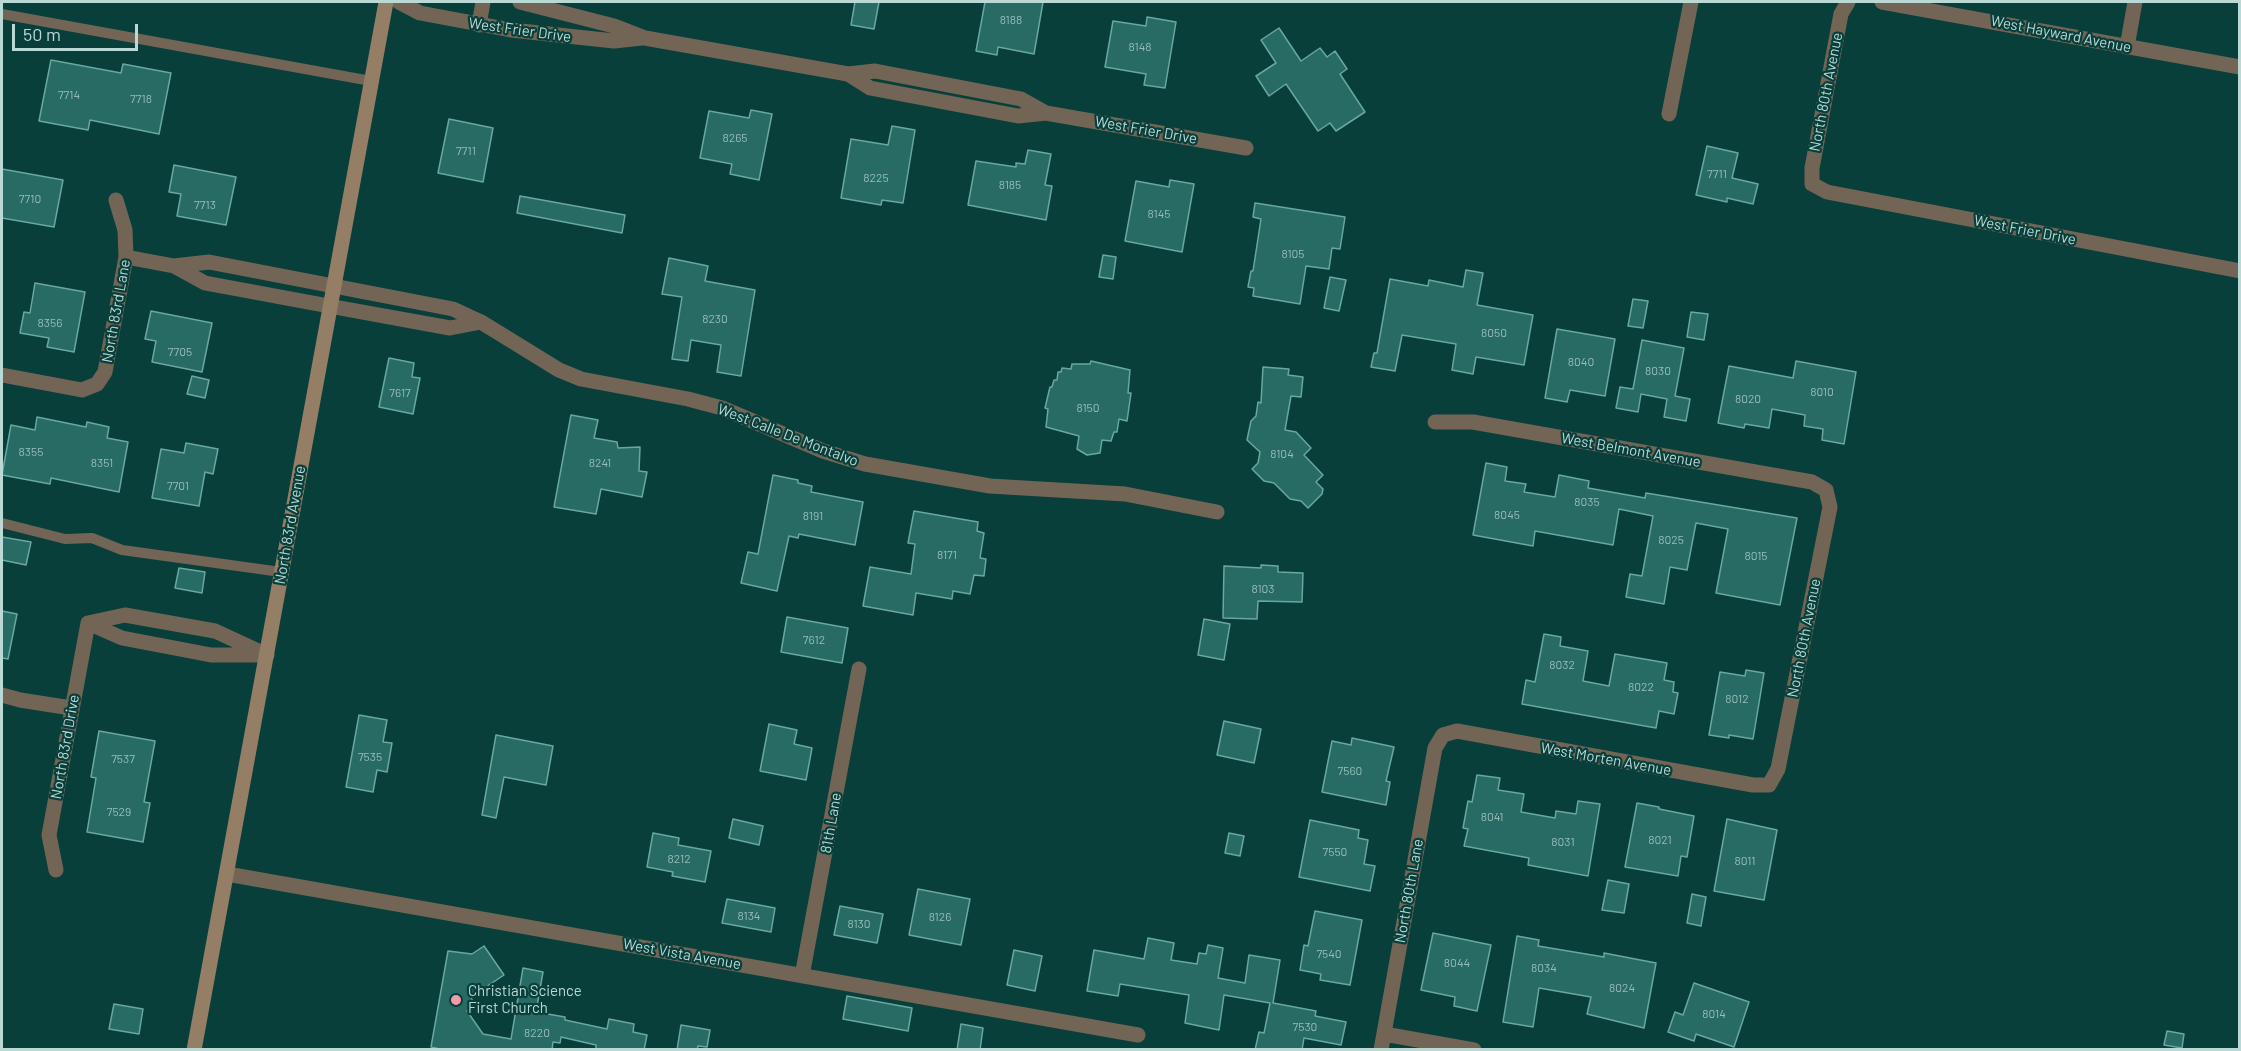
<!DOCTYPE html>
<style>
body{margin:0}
#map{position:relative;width:2241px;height:1051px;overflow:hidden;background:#093f3b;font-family:Barlow,sans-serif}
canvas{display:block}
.frame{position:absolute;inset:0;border:3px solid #bad9d5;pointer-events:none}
.scale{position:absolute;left:12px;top:24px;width:126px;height:27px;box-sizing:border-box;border:3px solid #bad9d5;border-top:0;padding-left:8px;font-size:18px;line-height:21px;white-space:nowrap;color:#bad9d5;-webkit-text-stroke:4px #093f3b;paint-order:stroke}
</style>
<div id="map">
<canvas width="2241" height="1051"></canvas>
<div class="frame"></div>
<div class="scale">50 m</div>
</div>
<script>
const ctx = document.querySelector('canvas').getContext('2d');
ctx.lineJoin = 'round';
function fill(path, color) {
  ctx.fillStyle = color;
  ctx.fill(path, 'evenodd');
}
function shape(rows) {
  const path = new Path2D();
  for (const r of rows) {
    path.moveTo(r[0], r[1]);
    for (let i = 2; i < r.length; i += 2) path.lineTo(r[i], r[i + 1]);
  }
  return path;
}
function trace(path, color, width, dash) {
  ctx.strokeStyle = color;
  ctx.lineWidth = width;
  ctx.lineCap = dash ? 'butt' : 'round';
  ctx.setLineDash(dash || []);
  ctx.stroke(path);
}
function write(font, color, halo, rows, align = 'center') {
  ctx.font = font + ' Barlow,sans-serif';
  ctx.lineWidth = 4.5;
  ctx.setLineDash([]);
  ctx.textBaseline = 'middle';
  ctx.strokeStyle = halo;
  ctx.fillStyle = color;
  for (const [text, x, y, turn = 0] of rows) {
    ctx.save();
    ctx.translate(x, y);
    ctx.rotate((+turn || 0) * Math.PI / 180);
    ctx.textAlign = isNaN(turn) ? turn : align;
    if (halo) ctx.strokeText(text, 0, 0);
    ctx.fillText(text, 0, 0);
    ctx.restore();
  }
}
const building = shape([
 [855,2,879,2,874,29,851,25,855,2],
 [985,2,1043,2,1034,54,998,47,997,55,976,51,985,2],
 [1147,17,1176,22,1165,88,1144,85,1146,74,1105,67,1113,21,1146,26,1147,17],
 [1279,28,1301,61,1320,48,1327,57,1335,51,1347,69,1340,74,1365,112,1336,131,1330,123,1318,131,1286,84,1269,96,1256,76,1276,63,1261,40,1279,28],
 [51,60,121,73,123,64,171,73,159,134,90,120,88,130,39,121,51,60],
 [751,110,772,114,759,180,730,174,732,164,700,158,709,111,749,118,751,110],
 [449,119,493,128,483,182,438,173,449,119],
 [892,126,915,130,903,203,882,200,881,205,841,198,851,139,888,145,892,126],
 [1707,146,1738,153,1732,178,1758,184,1753,204,1727,198,1727,202,1696,195,1707,146],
 [1028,150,1051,154,1045,185,1052,186,1046,220,968,205,976,161,1016,167,1016,163,1025,164,1028,150],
 [174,165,236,177,226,225,177,216,181,194,169,192,174,165],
 [2,169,63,180,54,227,2,218,2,169],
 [1170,180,1194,184,1182,252,1125,241,1136,181,1169,187,1170,180],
 [520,196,625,215,622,233,517,213,520,196],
 [1255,203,1345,217,1340,249,1332,248,1329,269,1306,266,1300,304,1253,296,1254,288,1248,287,1251,271,1253,271,1261,219,1253,217,1255,203],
 [1103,255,1116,257,1113,279,1099,277,1103,255],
 [669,258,708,266,705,281,755,290,741,376,717,372,721,345,691,340,688,361,672,359,682,297,662,294,669,258],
 [1466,270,1483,273,1477,305,1533,315,1524,365,1476,357,1473,374,1452,370,1456,344,1402,335,1395,371,1371,367,1374,353,1377,353,1390,279,1428,286,1429,280,1463,287,1466,270],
 [1330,277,1346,280,1339,311,1324,308,1330,277],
 [35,283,85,292,74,352,47,347,49,338,20,333,24,312,30,313,35,283],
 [1633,299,1648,301,1643,328,1628,326,1633,299],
 [151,311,212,323,202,372,152,362,156,341,145,339,151,311],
 [1691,312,1708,314,1704,340,1687,337,1691,312],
 [1557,329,1615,339,1605,396,1570,390,1567,402,1545,398,1557,329],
 [1642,340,1684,348,1675,396,1690,399,1686,421,1664,417,1667,399,1641,394,1638,412,1616,408,1620,387,1633,389,1642,340],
 [389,358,414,363,412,377,420,378,413,414,379,407,389,358],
 [1091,361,1130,370,1128,393,1131,393,1127,421,1119,419,1117,432,1114,432,1111,441,1102,440,1100,453,1087,455,1077,449,1079,436,1046,427,1048,409,1045,408,1050,387,1052,387,1054,380,1057,380,1058,372,1061,372,1062,368,1071,369,1072,364,1090,364,1091,361],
 [1796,361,1856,372,1844,444,1822,440,1823,429,1804,426,1805,415,1772,409,1769,428,1745,424,1744,428,1718,423,1729,366,1793,378,1796,361],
 [1263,367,1289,369,1288,375,1303,377,1301,397,1291,396,1285,430,1296,432,1311,448,1304,455,1323,475,1316,482,1323,489,1322,494,1308,508,1301,501,1290,499,1274,483,1264,481,1252,469,1258,463,1260,452,1247,440,1251,421,1256,416,1258,402,1261,403,1263,367],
 [192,376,209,380,205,398,187,394,192,376],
 [571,415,598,420,594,438,617,442,618,448,640,447,639,471,647,472,642,497,601,489,596,514,554,507,571,415],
 [37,417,86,427,87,422,109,427,107,438,128,442,119,492,51,478,50,484,2,475,11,425,35,430,37,417],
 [186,443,218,449,213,474,205,472,199,506,152,498,161,449,184,453,186,443],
 [1486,463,1507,467,1505,481,1526,484,1524,492,1555,497,1559,475,1589,481,1588,488,1645,498,1646,493,1797,518,1780,605,1716,593,1728,529,1696,523,1687,570,1670,567,1664,604,1626,597,1630,574,1642,576,1653,516,1619,509,1613,545,1535,531,1533,546,1473,535,1486,463],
 [773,475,798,480,798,483,812,486,811,492,863,502,855,545,799,534,798,538,789,536,777,591,741,583,748,552,758,554,773,475],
 [914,511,978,522,977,531,984,533,980,558,986,559,984,576,974,575,970,594,953,591,952,599,916,593,913,615,863,606,870,567,911,574,915,544,908,543,914,511],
 [2,537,31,542,26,565,2,560,2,537],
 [1261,565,1278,566,1278,572,1303,573,1302,602,1258,601,1257,619,1223,618,1224,566,1261,568,1261,565],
 [179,568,205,572,202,593,175,588,179,568],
 [2,611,17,614,8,659,2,658,2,611],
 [787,617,848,628,842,663,781,652,787,617],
 [1204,619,1230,624,1224,660,1198,655,1204,619],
 [1544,634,1561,637,1560,646,1588,651,1583,681,1609,686,1615,654,1667,663,1664,680,1674,682,1673,692,1678,693,1674,714,1659,711,1656,728,1522,704,1526,680,1535,682,1544,634],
 [1746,670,1764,673,1753,739,1729,735,1729,738,1709,735,1720,672,1745,676,1746,670],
 [359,715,387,720,383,742,392,743,387,772,377,770,373,792,346,787,359,715],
 [1224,721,1261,729,1254,763,1217,755,1224,721],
 [769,724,797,730,794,744,812,748,806,780,760,771,769,724],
 [99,731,155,741,144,802,150,803,143,842,87,832,96,778,91,777,99,731],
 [496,735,553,746,546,785,504,777,496,818,482,815,496,735],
 [1352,738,1394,747,1386,781,1390,782,1386,805,1322,792,1332,741,1351,745,1352,738],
 [1477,775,1500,778,1498,790,1524,794,1521,812,1555,818,1556,811,1576,814,1578,801,1600,804,1588,876,1528,865,1529,858,1464,846,1468,829,1463,828,1468,801,1472,802,1477,775],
 [1637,803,1659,807,1659,809,1694,816,1687,857,1681,856,1678,876,1625,867,1637,803],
 [733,819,763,826,759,845,729,838,733,819],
 [1727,819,1777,830,1764,900,1714,891,1727,819],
 [1310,820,1359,830,1358,838,1368,840,1364,864,1375,866,1370,891,1299,877,1310,820],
 [653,833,679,838,678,845,711,851,705,882,672,876,673,872,647,867,653,833],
 [1229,833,1244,836,1240,856,1225,853,1229,833],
 [1608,880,1629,884,1624,913,1602,910,1608,880],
 [918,889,970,899,961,945,909,935,918,889],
 [1692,894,1706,897,1701,926,1687,923,1692,894],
 [727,899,775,908,771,932,722,923,727,899],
 [840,906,883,914,877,943,834,935,840,906],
 [1315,911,1362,920,1350,985,1320,980,1321,974,1300,970,1304,945,1308,946,1315,911],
 [1433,933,1491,945,1477,1011,1454,1006,1455,997,1421,990,1433,933],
 [1517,936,1539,940,1538,946,1604,957,1604,953,1656,963,1644,1028,1587,1014,1591,997,1539,988,1533,1027,1503,1022,1517,936],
 [1148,938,1174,943,1171,960,1197,964,1199,953,1206,954,1208,945,1223,948,1218,978,1245,983,1249,955,1280,960,1273,1003,1316,1011,1315,1016,1346,1022,1341,1045,1304,1038,1302,1050,1255,1050,1259,1032,1264,1033,1270,1003,1224,995,1219,1030,1185,1023,1189,995,1120,984,1118,996,1087,991,1094,950,1144,959,1148,938],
 [484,946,504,975,471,997,474,1004,467,1011,483,1034,511,1039,523,968,543,972,536,1012,565,1017,565,1020,607,1029,609,1019,634,1024,633,1032,647,1035,644,1050,596,1050,596,1045,561,1037,560,1043,553,1042,552,1050,444,1050,431,1047,448,951,472,954,484,946],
 [1014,950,1042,956,1035,991,1007,985,1014,950],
 [1694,983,1749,1002,1734,1047,1696,1034,1694,1041,1668,1032,1675,1012,1683,1015,1694,983],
 [847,996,912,1008,908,1031,843,1019,847,996],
 [114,1004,143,1009,139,1034,109,1029,114,1004],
 [961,1024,983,1028,980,1050,957,1050,961,1024],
 [681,1025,710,1030,707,1047,698,1046,697,1050,677,1050,681,1025],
 [2167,1031,2184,1034,2182,1048,2164,1045,2167,1031]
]);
const lane = shape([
 [2,14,371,81],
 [2,523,65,539,92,538,122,550,281,572]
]);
const street = shape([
 [399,2,420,13,511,30,614,41,642,38],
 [520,2,614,26,645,38,848,74,875,71,1021,99,1046,113],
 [1848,2,1841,14,1812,168,1812,184,1827,192,2240,271],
 [1882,2,2240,67],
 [479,25,483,2],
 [2127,47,2135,2],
 [848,74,870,88,1018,116,1046,113,1246,148],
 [1669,114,1691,2],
 [126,257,174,266,205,283,329,306,450,328,481,322],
 [174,266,209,262,453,309,481,322,559,370,581,379,688,399,722,408,823,451,865,464,990,486,1125,494,1217,512],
 [2,375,82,390,97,384,105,372,126,257,125,230,116,200],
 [88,623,125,615,215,631,267,655],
 [88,623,122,638,211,655,261,655],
 [2,695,20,700,71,708],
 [56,870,49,835,88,623],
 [227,874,1138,1035],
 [802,976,859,669],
 [1384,1034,1474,1050],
 [1381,1050,1435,748,1443,735,1457,731,1753,785,1769,785,1778,769,1830,507,1826,490,1812,482,1473,422,1435,422]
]);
const secondary = shape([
 [194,1050,386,2]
]);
const markers = [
 [456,1000,6,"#f39aaa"]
];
const numberNames = [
 ["8188",1011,20],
 ["8148",1140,47],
 ["7714",69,95],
 ["7718",141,99],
 ["8265",735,138],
 ["7711",466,151],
 ["7711",1717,174],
 ["8225",876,178],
 ["8185",1010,185],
 ["7710",30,199],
 ["7713",205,205],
 ["8145",1159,214],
 ["8105",1293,254],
 ["8230",715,319],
 ["8356",50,323],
 ["8050",1494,333],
 ["7705",180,352],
 ["8040",1581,362],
 ["8030",1658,371],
 ["8010",1822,392],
 ["7617",400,393],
 ["8020",1748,399],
 ["8150",1088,408],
 ["8355",31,452],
 ["8104",1282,454],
 ["8351",102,463],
 ["8241",600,463],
 ["7701",178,486],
 ["8035",1587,502],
 ["8045",1507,515],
 ["8191",813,516],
 ["8025",1671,540],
 ["8171",947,555],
 ["8015",1756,556],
 ["8103",1263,589],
 ["7612",814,640],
 ["8032",1562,665],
 ["8022",1641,687],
 ["8012",1737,699],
 ["7535",370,757],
 ["7537",123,759],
 ["7560",1350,771],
 ["7529",119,812],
 ["8041",1492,817],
 ["8021",1660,840],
 ["8031",1563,842],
 ["7550",1335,852],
 ["8212",679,859],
 ["8011",1745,861],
 ["8134",749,916],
 ["8126",940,917],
 ["8130",859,924],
 ["7540",1329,954],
 ["8044",1457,963],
 ["8034",1544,968],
 ["8024",1622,988],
 ["8014",1714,1014],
 ["7530",1305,1027],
 ["8220",537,1033]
];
const streetNames = [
 ["West Frier Drive",520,30,8],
 ["West Hayward Avenue",2061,34,11],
 ["North 80th Avenue",1826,92,-79],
 ["West Frier Drive",1146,130,10],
 ["West Frier Drive",2025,230,11],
 ["North 83rd Lane",116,311,-80],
 ["West Calle De Montalvo",788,435,21],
 ["West Belmont Avenue",1631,450,10],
 ["North 83rd Avenue",290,525,-80],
 ["North 80th Avenue",1804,638,-79],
 ["North 83rd Drive",65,747,-80],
 ["West Morten Avenue",1606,759,10],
 ["81th Lane",831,823,-80],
 ["North 80th Lane",1409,891,-80],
 ["West Vista Avenue",682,954,10]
];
const poiNames = [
 ["Christian Science",468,991],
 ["First Church",468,1008]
];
fill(building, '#286a64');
trace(building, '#68a8a1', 1.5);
trace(lane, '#736556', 10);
trace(street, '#736556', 15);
trace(secondary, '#957e66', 15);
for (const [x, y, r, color] of markers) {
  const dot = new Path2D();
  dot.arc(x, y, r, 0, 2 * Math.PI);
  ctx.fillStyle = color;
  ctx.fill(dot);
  trace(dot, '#093f3b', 2);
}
write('12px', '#96bdb9', null, numberNames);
write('15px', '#bad9d5', '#093f3b', streetNames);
write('15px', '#bad9d5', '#093f3b', poiNames, 'left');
</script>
